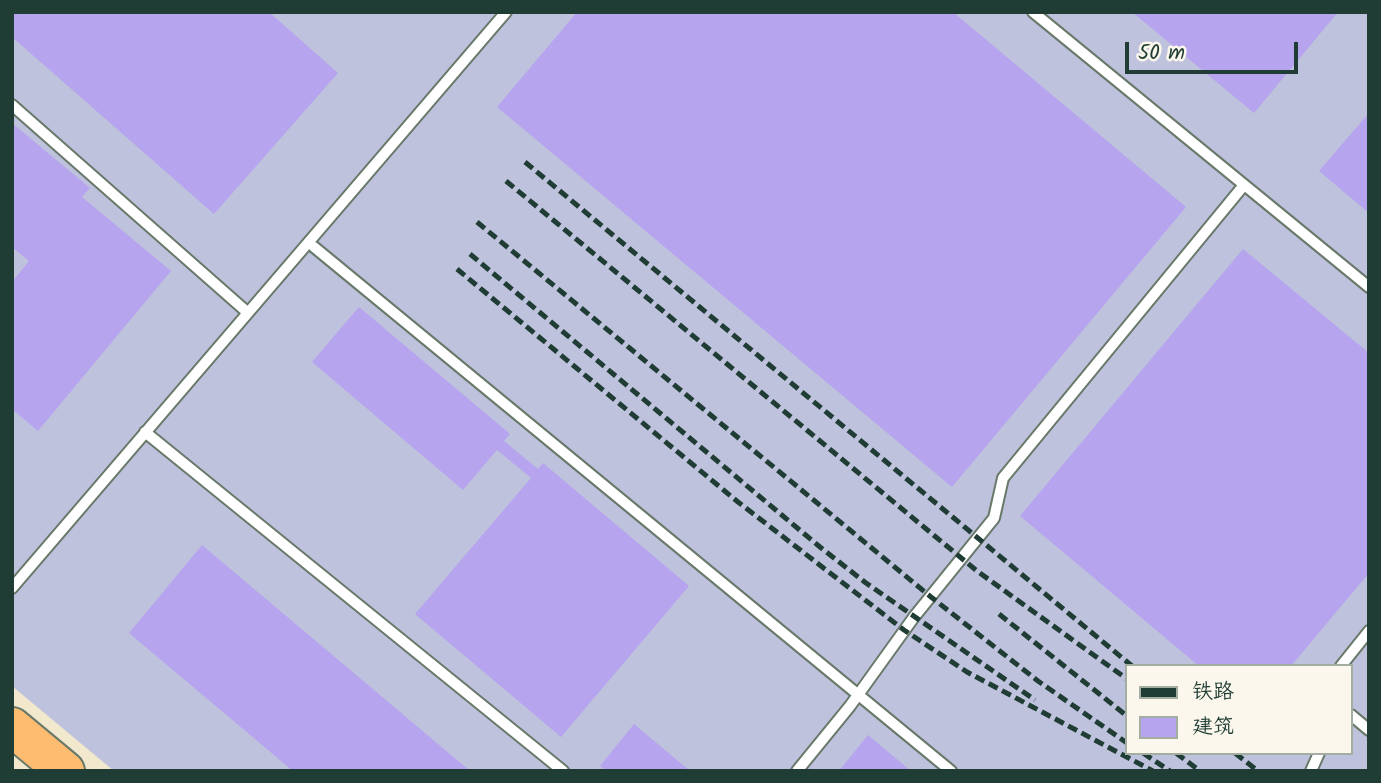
<!DOCTYPE html>
<meta charset="utf-8">
<style>
body{margin:0}
#map{position:relative;width:1381px;height:783px;overflow:hidden;background:#f1e8cd;font-family:Kalam,"LXGW WenKai TC",sans-serif}
canvas{display:block}
.frame{position:absolute;inset:0;border:14px solid #1f3d34;pointer-events:none}
.legend{position:absolute;left:1125px;top:664px;width:228px;height:91px;box-sizing:border-box;background:#fbf7ec;border:2px solid #a3ada2;margin:0;padding:9px 12px;list-style:none;font-size:21px;color:#1f3d34}
.legend li{display:flex;align-items:center;gap:14px;height:35px}
.legend b{width:35px;border:2px solid #a3ada2}
.scale{position:absolute;left:1125px;top:42px;width:173px;height:32px;box-sizing:border-box;border:4px solid #1f3d34;border-top:0;padding-left:9px;font-size:21px;line-height:24px;white-space:nowrap;color:#1f3d34;-webkit-text-stroke:5px #fbf7ec;paint-order:stroke}
</style>
<div id="map">
<canvas width="1381" height="783"></canvas>
<div class="frame"></div>
<ul class="legend">
<li><b style="height:9px;background:#1f3d34"></b>铁路</li>
<li><b style="height:19px;background:#b6a4ef"></b>建筑</li>
</ul>
<div class="scale">50 m</div>
</div>
<script>
const ctx = document.querySelector('canvas').getContext('2d');
ctx.lineJoin = 'round';
function fill(path, color) {
  ctx.fillStyle = color;
  ctx.fill(path, 'evenodd');
}
function shape(rows) {
  const path = new Path2D();
  for (const r of rows) {
    path.moveTo(r[0], r[1]);
    for (let i = 2; i < r.length; i += 2) path.lineTo(r[i], r[i + 1]);
  }
  return path;
}
function trace(path, color, width, dash) {
  ctx.strokeStyle = color;
  ctx.lineWidth = width;
  ctx.lineCap = dash ? 'butt' : 'round';
  ctx.setLineDash(dash || []);
  ctx.stroke(path);
}
const industrial = shape([
 [12,12,1369,12,1369,771,114,771,12,686],
 [1127,666,1351,666,1351,753,1127,753]
]);
const building = shape([
 [12,12,269,12,338,73,214,214,12,37],
 [577,12,953,12,1186,207,952,487,497,107],
 [1132,12,1338,12,1254,113],
 [1369,113,1369,213,1319,171],
 [12,123,90,188,82,197,171,271,38,431,12,409,12,282,29,261,12,247],
 [1243,249,1369,353,1369,573,1291,666,1199,666,1020,516],
 [359,307,510,434,504,441,538,469,543,463,689,586,561,737,415,614,531,478,497,450,463,490,312,362],
 [202,545,470,771,293,771,129,633],
 [634,724,690,771,606,771,600,766],
 [868,735,911,771,839,771]
]);
const lane = shape([
 [1033,12,1369,287],
 [12,105,247,312],
 [314,247,951,771],
 [145,432,563,771],
 [12,588,506,12],
 [1341,666,1369,631],
 [1351,715,1369,730],
 [797,771,850,706,914,617,994,518,1003,478,1244,185],
 [1311,771,1319,753]
]);
const highway = shape([
 [12,727,65,771]
]);
const rail = shape([
 [525,162,1132,666],
 [506,181,977,571,1127,679],
 [477,222,931,597,1038,681,1127,743],
 [470,254,820,547,866,583,1035,700],
 [457,269,738,502,904,630,967,672,1153,771],
 [999,614,1127,716],
 [1143,753,1170,771],
 [1176,753,1200,771],
 [1235,753,1258,771]
]);
fill(industrial, '#bfc2dd');
fill(building, '#b6a4ef');
trace(lane, '#68796a', 14);
trace(highway, '#68796a', 42);
trace(lane, '#fff', 10);
trace(highway, '#fdbc70', 38);
trace(rail, '#1f3d34', 5, [10, 5]);
</script>
